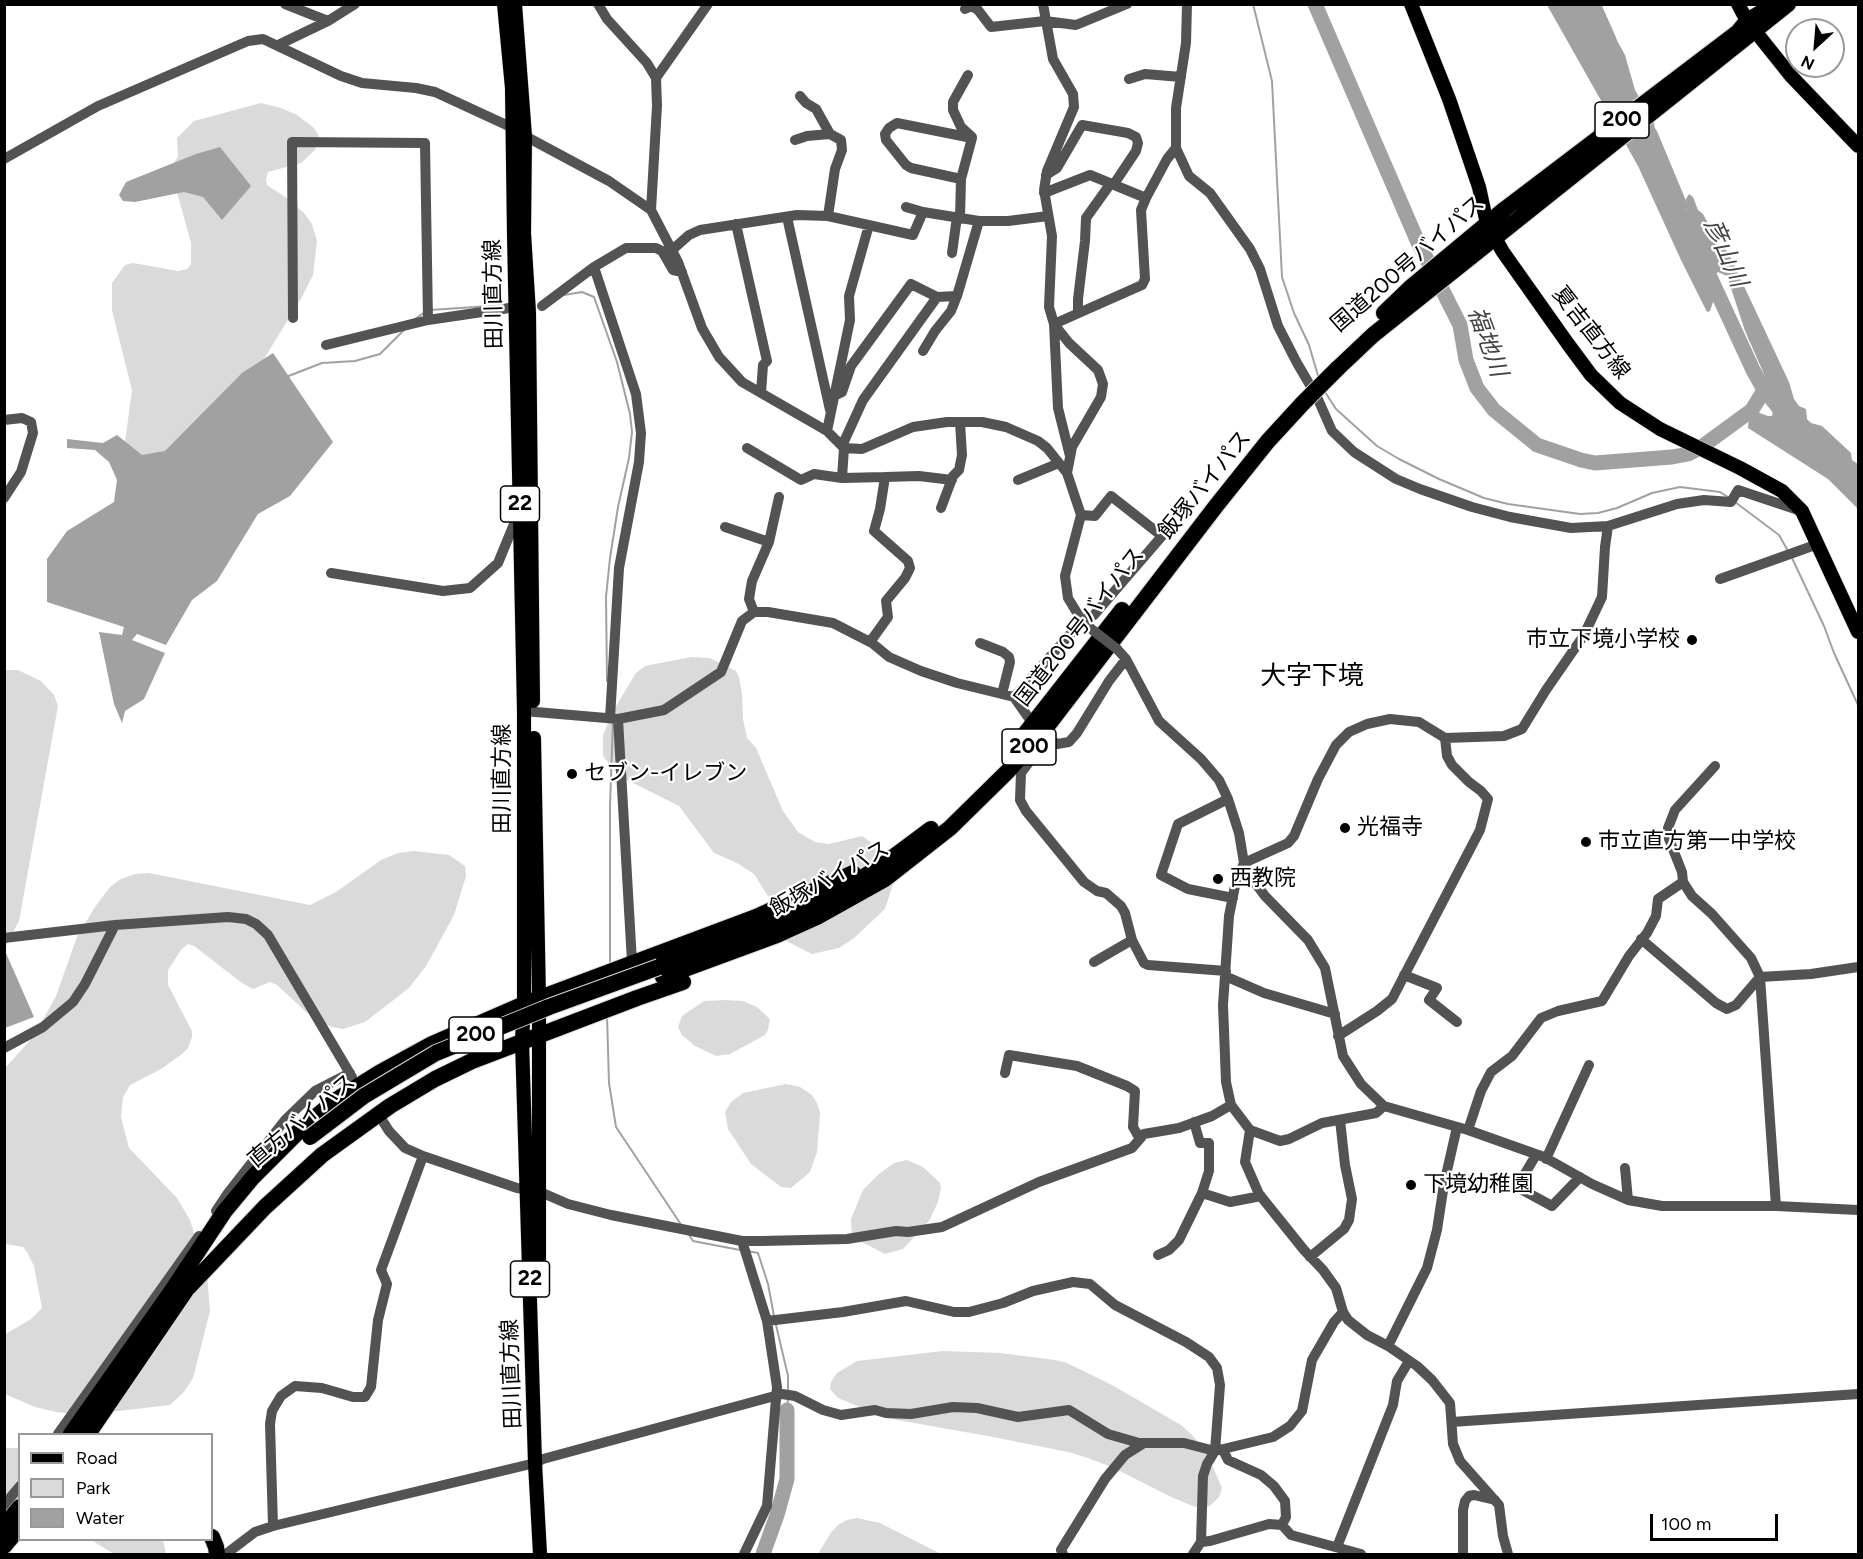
<!DOCTYPE html>
<meta charset="utf-8">
<style>
body{margin:0}
#map{position:relative;width:1863px;height:1559px;overflow:hidden;background:#fff;font-family:Figtree,sans-serif}
canvas{display:block}
.frame{position:absolute;inset:0;border:6px solid #000;pointer-events:none}
.legend{position:absolute;left:18px;top:1433px;width:195px;height:108px;box-sizing:border-box;background:#fff;border:2px solid #999;margin:0;padding:8px 10px;list-style:none;font-size:18px;color:#000}
.legend li{display:flex;align-items:center;gap:12px;height:30px}
.legend b{width:30px;border:2px solid #999}
.north{position:absolute;left:1785px;top:18px;width:60px;height:60px;box-sizing:border-box;background:#fff;border:2px solid #999;border-radius:50%;rotate:206deg;font-size:16px;font-weight:700;line-height:24px;text-align:center;color:#000}
.north::after{content:'';display:block;margin:auto;width:21px;height:27px;background:#000;clip-path:polygon(50% 0,100% 100%,50% 72%,0 100%)}
.scale{position:absolute;left:1650px;top:1514px;width:128px;height:27px;box-sizing:border-box;border:3px solid #000;border-top:0;padding-left:8px;font-size:18px;line-height:21px;white-space:nowrap;color:#000;-webkit-text-stroke:4px #fff;paint-order:stroke}
</style>
<div id="map">
<canvas width="1863" height="1559"></canvas>
<div class="frame"></div>
<ul class="legend">
<li><b style="height:8px;background:#000"></b>Road</li>
<li><b style="height:16px;background:#dadada"></b>Park</li>
<li><b style="height:16px;background:#a1a1a1"></b>Water</li>
</ul>
<div class="north">N</div>
<div class="scale">100 m</div>
</div>
<script>
const ctx = document.querySelector('canvas').getContext('2d');
ctx.lineJoin = 'round';
function fill(path, color) {
  ctx.fillStyle = color;
  ctx.fill(path, 'evenodd');
}
function shape(rows) {
  const path = new Path2D();
  for (const r of rows) {
    path.moveTo(r[0], r[1]);
    for (let i = 2; i < r.length; i += 2) path.lineTo(r[i], r[i + 1]);
  }
  return path;
}
function trace(path, color, width, dash) {
  ctx.strokeStyle = color;
  ctx.lineWidth = width;
  ctx.lineCap = dash ? 'butt' : 'round';
  ctx.setLineDash(dash || []);
  ctx.stroke(path);
}
function write(font, color, halo, rows, align = 'center') {
  ctx.font = font + ' Figtree,"Noto Sans JP",sans-serif';
  ctx.lineWidth = 4.5;
  ctx.setLineDash([]);
  ctx.textBaseline = 'middle';
  ctx.strokeStyle = halo;
  ctx.fillStyle = color;
  for (const [text, x, y, turn = 0] of rows) {
    ctx.save();
    ctx.translate(x, y);
    ctx.rotate((+turn || 0) * Math.PI / 180);
    ctx.textAlign = isNaN(turn) ? turn : align;
    if (halo) ctx.strokeText(text, 0, 0);
    ctx.fillText(text, 0, 0);
    ctx.restore();
  }
}
const green = shape([
 [261,103,281,108,297,115,313,127,318,134,319,139,315,150,301,163,268,172,266,179,267,185,288,199,304,213,312,224,317,241,313,275,302,297,259,367,176,460,122,464,132,390,112,310,112,283,125,265,133,263,178,271,187,269,191,264,191,243,172,174,173,164,178,157,177,138,194,121],
 [691,657,710,658,736,671,739,677,742,694,743,719,747,738,756,748,783,811,798,832,815,842,829,844,862,836,878,847,890,861,896,875,885,909,854,938,839,948,812,954,788,942,781,936,773,904,754,874,737,863,714,853,679,806,619,776,603,756,603,735,613,711,636,673,645,666],
 [4,670,18,670,41,681,54,695,58,706,19,921,5,948],
 [414,851,449,855,465,866,466,876,454,915,426,966,409,988,365,1022,343,1029,332,1027,320,1022,305,1011,277,985,270,982,253,989,242,983,194,946,188,944,181,950,168,970,168,985,192,1031,192,1037,188,1048,182,1054,161,1069,130,1085,123,1097,121,1117,129,1148,177,1198,190,1220,207,1274,210,1311,193,1378,184,1392,170,1405,84,1415,56,1412,35,1407,5,1394,4,1335,31,1319,42,1308,34,1266,27,1252,23,1247,5,1244,5,1068,34,1036,56,996,77,937,95,907,110,887,121,879,135,874,149,873,310,905,336,892,381,860,398,853],
 [725,1000,743,1001,757,1007,770,1019,768,1030,765,1035,730,1054,716,1056,695,1046,682,1035,678,1027,682,1016,704,1001],
 [786,1084,800,1087,812,1095,817,1103,820,1113,817,1152,810,1172,791,1188,781,1187,751,1164,728,1129,725,1112,731,1102,743,1093],
 [907,1160,923,1167,940,1183,941,1188,938,1202,929,1221,903,1249,885,1254,852,1237,851,1219,863,1190,879,1174,894,1163],
 [943,1351,1000,1353,1055,1360,1067,1363,1112,1385,1181,1425,1192,1435,1206,1451,1222,1488,1219,1497,1210,1506,1195,1507,1169,1496,1114,1468,1088,1458,1068,1452,993,1437,886,1418,838,1398,830,1389,831,1382,837,1373,857,1361],
 [5,1448,19,1448,19,1524,7,1542,13,1554,5,1554],
 [857,1518,880,1523,941,1554,818,1554,830,1534,838,1525,847,1520],
 [91,1540,163,1540,166,1554,114,1554]
]);
const water = shape([
 [1547,5,1593,5,1596,17,1614,35,1625,55,1635,90,1654,122,1656,138,1659,148,1657,158,1684,210,1687,210,1686,199,1689,194,1693,197,1698,210,1703,214,1712,231,1711,237,1716,244,1722,246,1728,252,1789,382,1794,399,1799,406,1806,409,1807,419,1811,423,1822,426,1851,453,1852,460,1858,464,1858,509,1828,479,1748,428,1749,415,1751,412,1754,411,1768,416,1772,416,1774,407,1768,383,1745,331,1727,276,1718,272,1712,277,1715,296,1710,311,1707,312,1681,260,1638,166],
 [220,147,251,186,222,220,203,197,184,192,135,202,123,201,119,195,126,182,196,154],
 [273,353,333,442,290,496,258,514,217,581,192,600,166,645,137,634,132,640,165,653,144,699,125,711,122,723,114,704,99,632,122,635,124,627,47,602,47,559,67,531,114,502,117,480,109,462,95,450,67,448,67,439,103,443,117,435,142,455,165,451,242,373],
 [6,953,34,1017,5,1028,4,956]
]);
const stream = shape([
 [1253,4,1272,81,1282,277,1294,313,1309,345,1319,379],
 [564,295,582,292,594,297,617,362,630,414,632,432,629,458,618,507,610,558,606,597,607,681],
 [430,310,490,306],
 [415,319,425,312],
 [286,377,322,363,355,361,380,354,405,329],
 [1325,392,1336,409,1377,446,1399,459,1439,479,1484,498,1508,504,1580,514,1598,513,1617,508,1652,493,1680,487,1720,492,1728,497],
 [1735,502,1779,535,1788,551],
 [1792,558,1824,626,1834,653,1858,705],
 [610,965,610,805,613,722],
 [607,1016,609,1083,616,1127,682,1226],
 [689,1235,693,1241,740,1250],
 [748,1251,758,1253,768,1284,774,1316],
 [776,1325,788,1376,788,1393],
 [787,1410,788,1398]
]);
const river = shape([
 [1315,4,1417,240,1460,325,1466,360,1477,388,1494,410,1537,445,1581,460,1595,463,1672,457,1688,454,1700,448,1752,410,1764,390],
 [1593,4,1609,40],
 [1650,134,1680,206],
 [1704,264,1753,370,1763,388,1786,417],
 [763,1554,777,1515,787,1479,787,1410]
]);
const minor = shape([
 [285,4,328,21],
 [598,4,607,19,647,63,656,78,657,106,651,210],
 [1043,4,1053,59,1073,94,1074,107,1047,171,1044,190,1052,236,1049,307,1054,324,1069,343,1098,370,1103,384,1101,397,1072,447,1067,473,1081,515],
 [1187,4,1186,43,1176,108,1176,148,1189,176,1210,193,1250,249,1260,269,1278,326,1297,363,1317,397,1332,431,1354,452,1396,479,1420,489,1472,507,1510,517,1571,528,1608,526,1677,504,1704,500,1731,502,1738,490,1801,511],
 [965,9,972,6,978,10,991,27,1045,21,1076,25,1127,4],
 [278,45,328,21,355,4],
 [968,75,953,102,953,110,961,127,972,137],
 [656,78,708,4],
 [1129,79,1145,74,1181,77],
 [800,96,806,103,816,109,830,134],
 [795,140,807,136,830,134,841,140,842,150,835,169,828,216],
 [4,159,98,106,248,41,263,39,341,76,362,83,416,88,435,92,513,128,525,136,609,181,651,210,678,262,702,328,719,357,742,382,827,431,844,448,862,449,913,427,947,422,982,422,1006,427,1038,441,1047,448,1067,473],
 [1046,175,1057,168,1082,125,1128,133,1136,137,1138,143,1136,151,1114,184],
 [1044,193,1090,175,1146,198],
 [906,207,923,212],
 [787,217,830,410],
 [960,218,961,179,972,138,897,123,889,128,885,134,886,140,906,165,911,168,961,179],
 [736,224,767,361,763,365,761,393],
 [672,250,689,235,700,230,797,215,828,216,913,235,923,212,979,221,1008,221,1048,216],
 [952,253,957,217],
 [594,267,636,394,641,433,639,462,619,568,610,718],
 [542,306,594,267,626,248,656,248,662,251,673,270,682,272],
 [1078,313,1078,299,1085,241,1086,218,1111,183],
 [293,318,292,142,425,143,428,320],
 [326,345,428,320,523,306],
 [923,351,935,331,951,311,957,296],
 [834,396,842,392,851,366,911,284,937,297,957,296,979,221],
 [4,420,22,418,31,422,33,433,21,472,4,498],
 [827,431,850,320,849,296,869,225],
 [842,446,863,400,937,297],
 [747,448,801,480,814,474,842,478],
 [844,448,842,478,885,477,880,509,874,531,908,561,910,568,905,578,886,601,888,617,870,642],
 [1070,456,1058,408,1054,324,1142,285,1145,279,1141,210,1146,198,1167,159,1176,148],
 [885,477,919,476,952,480],
 [1018,480,1059,463],
 [941,508,953,476,959,470,962,455,960,422],
 [725,527,769,542,752,581,749,599,754,612],
 [769,542,779,497],
 [331,573,443,591,470,588,498,563,519,512],
 [1720,579,1818,544],
 [980,643,1003,652,1009,657,1010,662,1002,694],
 [1117,649,1126,659,1159,721,1201,759,1219,780,1228,799,1239,833,1244,863,1253,880,1265,896,1308,940,1325,968,1343,1056,1361,1084,1384,1106,1468,1130,1544,1157,1592,1184,1628,1200,1662,1206,1776,1206,1858,1210],
 [1014,697,1082,621,1094,615,1162,536,1111,496,1095,516,1081,515,1065,576,1068,598,1082,621,1090,628],
 [524,711,618,719,664,710,721,672,742,621,754,612,768,612,833,623,872,643,889,657,921,671,957,683,1014,697,1033,724],
 [618,719,632,962],
 [1044,735,1057,744,1069,742,1077,733,1109,681,1126,659],
 [1047,738,1021,773,1020,800,1026,811,1084,882,1097,891,1106,893,1121,906,1125,913,1132,940,1144,963,1148,965,1226,971],
 [1715,766,1675,810,1668,828,1669,839,1682,872,1683,882,1692,896,1712,914,1751,958,1760,977,1776,1206],
 [1228,799,1178,824,1161,875,1188,889,1233,898],
 [4,938,115,925,228,917,246,919,256,924,268,935,352,1077],
 [1641,939,1716,1003,1727,1009,1736,1005,1760,977,1811,974,1858,967],
 [1094,962,1132,940],
 [1404,975,1437,988,1429,1000,1457,1022],
 [1225,976,1264,993,1335,1014],
 [1338,1036,1377,1011,1392,999,1480,830,1488,799,1481,791,1469,782,1452,765,1447,756,1445,738],
 [4,1048,43,1027,73,1002,85,984,115,925],
 [1005,1073,1009,1055,1077,1066,1127,1086,1135,1091,1133,1127,1140,1139],
 [1384,1106,1376,1113,1322,1123,1289,1139,1280,1141,1250,1130,1231,1105,1226,1082,1223,1005,1229,916,1236,881,1244,863,1288,843,1294,836,1318,779,1336,745,1349,732,1367,724,1390,719,1419,722,1445,738,1504,736,1522,729,1546,690,1584,635,1602,597,1605,547,1608,526],
 [382,1120,389,1131,405,1148,423,1156,517,1188,538,1191,568,1204,611,1215,742,1241,761,1241,847,1239,896,1231,908,1232,942,1227,1039,1182,1132,1148,1144,1134,1179,1128,1212,1116,1231,1105],
 [1250,1130,1245,1162,1259,1194,1304,1250,1323,1270,1336,1288,1343,1312,1348,1320,1367,1335,1388,1346,1417,1366,1432,1380,1450,1403,1453,1444,1460,1461,1499,1505,1503,1536,1508,1554],
 [1468,1130,1481,1091,1491,1072,1512,1056,1541,1018,1558,1011,1602,1001,1629,956,1647,933,1656,916,1658,899,1683,882],
 [1536,1155,1517,1187,1552,1206,1580,1177],
 [1546,1159,1589,1065],
 [1625,1168,1628,1200],
 [1202,1193,1230,1202,1261,1196],
 [216,1211,228,1193,285,1120,315,1091,350,1073],
 [742,1241,767,1321,777,1387,767,1506,744,1554],
 [1158,1255,1169,1250,1179,1240,1202,1193,1209,1171,1209,1143,1200,1143,1194,1122],
 [1310,1257,1344,1229,1349,1220,1352,1199,1345,1165,1340,1120],
 [767,1321,843,1312,906,1301,954,1312,969,1312,1003,1303,1033,1291,1073,1282,1090,1284,1115,1305,1186,1342,1209,1357,1217,1368,1220,1385,1215,1451,1207,1464,1203,1476,1201,1542,1193,1554],
 [1388,1346,1427,1268,1437,1230,1444,1184,1457,1127],
 [1452,1422,1858,1394],
 [58,1434,199,1236],
 [1223,1450,1228,1460,1261,1475,1274,1486,1285,1501,1286,1517,1282,1525],
 [4,1505,20,1486],
 [273,1526,270,1424,272,1411,281,1396,295,1386,322,1388,353,1397,365,1397,371,1387,378,1320,387,1284,381,1270,423,1156],
 [1201,1542,1210,1541,1269,1524,1282,1525,1291,1535,1361,1554],
 [1337,1547,1393,1405,1397,1381,1409,1361],
 [226,1554,255,1532,273,1526,535,1463,543,1459,782,1394,795,1396,823,1410,841,1415,875,1410,886,1413,911,1414,953,1407,977,1408,1018,1417,1069,1410,1108,1434,1139,1443,1184,1443,1215,1451,1273,1437,1290,1426,1302,1411,1312,1360,1334,1322,1343,1312],
 [1063,1554,1061,1550,1105,1479,1125,1455,1144,1443],
 [1463,1554,1463,1510,1465,1501,1469,1496,1474,1495,1495,1500]
]);
const major = shape([
 [504,4,512,88,514,235,524,711,524,1004,522,1041,535,1463,540,1554],
 [515,4,525,136,524,233,529,313,533,701],
 [1411,4,1449,99,1479,187,1487,224,1503,252,1568,344,1591,375,1620,403,1660,429,1740,468,1782,491,1802,511,1858,632],
 [1738,4,1747,21,1791,76,1858,146],
 [534,738,539,999,539,1259]
]);
const highway = shape([
 [1384,313,1410,288,1505,209,1738,32,1747,21,1771,7],
 [1337,369,1373,335,1788,4],
 [1014,748,1122,610],
 [659,967,757,931,828,899,884,864,931,829],
 [663,977,777,935,817,917,885,879,950,828,1008,771,1042,733,1216,506,1268,441,1303,403],
 [175,1286,224,1212,253,1177,299,1131,336,1100,379,1073,432,1044,524,1004,756,917,853,873],
 [186,1290,265,1207,322,1155,390,1106,435,1079,472,1061,637,998,683,982],
 [71,1434,180,1279],
 [88,1434,193,1280],
 [4,1526,20,1507],
 [212,1537,216,1547,217,1554],
 [4,1546,20,1527]
]);
const minorBridge = shape([
 [1090,628,1117,649]
]);
const highwayBridge = shape([
 [1303,403,1337,369],
 [310,1137,364,1096,436,1053,549,1007,659,967]
]);
const markers = [
 [1692,640,6,"#000"],
 [572,774,6,"#000"],
 [1345,828,6,"#000"],
 [1586,842,6,"#000"],
 [1218,879,6,"#000"],
 [1411,1185,6,"#000"]
];
const shields = [
 [1622,120,54],
 [520,504,39],
 [1029,747,54],
 [476,1035,54],
 [530,1279,39]
];
const shieldNames = [
 ["200",1622,120],
 ["22",520,504],
 ["200",1029,747],
 ["200",476,1035],
 ["22",530,1279]
];
const streetNames = [
 ["国道200号バイパス",1408,264,-41],
 ["田川直方線",494,294,-91],
 ["夏吉直方線",1591,333,52],
 ["飯塚バイパス",1205,485,-51],
 ["国道200号バイパス",1080,627,-52],
 ["田川直方線",503,779,-90],
 ["飯塚バイパス",830,879,-29],
 ["直方バイパス",302,1121,-40],
 ["田川直方線",512,1374,-92]
];
const poiNames = [
 ["市立下境小学校",1680,640,"right"],
 ["セブン-イレブン",584,774],
 ["光福寺",1357,828],
 ["市立直方第一中学校",1598,842],
 ["西教院",1230,879],
 ["下境幼稚園",1423,1185]
];
const waterNames = [
 ["彦山川",1725,253,66],
 ["福地川",1487,342,70]
];
const quarterNames = [
 ["大字下境",1312,676]
];
fill(green, '#dadada');
fill(water, '#a1a1a1');
trace(stream, '#a1a1a1', 2);
trace(river, '#a1a1a1', 15);
trace(major, '#dbdbdb', 15);
trace(highway, '#dbdbdb', 18);
trace(minor, '#535353', 10);
trace(major, '#000', 14);
trace(highway, '#000', 16);
trace(highwayBridge, '#dbdbdb', 18, []);
trace(minorBridge, '#535353', 10);
trace(highwayBridge, '#000', 16);
for (const [x, y, r, color] of markers) {
  const dot = new Path2D();
  dot.arc(x, y, r, 0, 2 * Math.PI);
  ctx.fillStyle = color;
  ctx.fill(dot);
  trace(dot, '#fff', 2);
}
for (const [x, y, w] of shields) {
  const box = new Path2D();
  box.roundRect(x - w / 2, y - 18, w, 36, 4.5);
  ctx.fillStyle = '#fff';
  ctx.fill(box);
  trace(box, '#000', 1.5);
}
write('bold 21px', '#000', null, shieldNames);
write('22px', '#000', '#fff', streetNames);
write('22px', '#000', '#fff', poiNames, 'left');
write('italic 24px', '#424242', '#fff', waterNames);
write('26px', '#000', '#fff', quarterNames);
</script>
